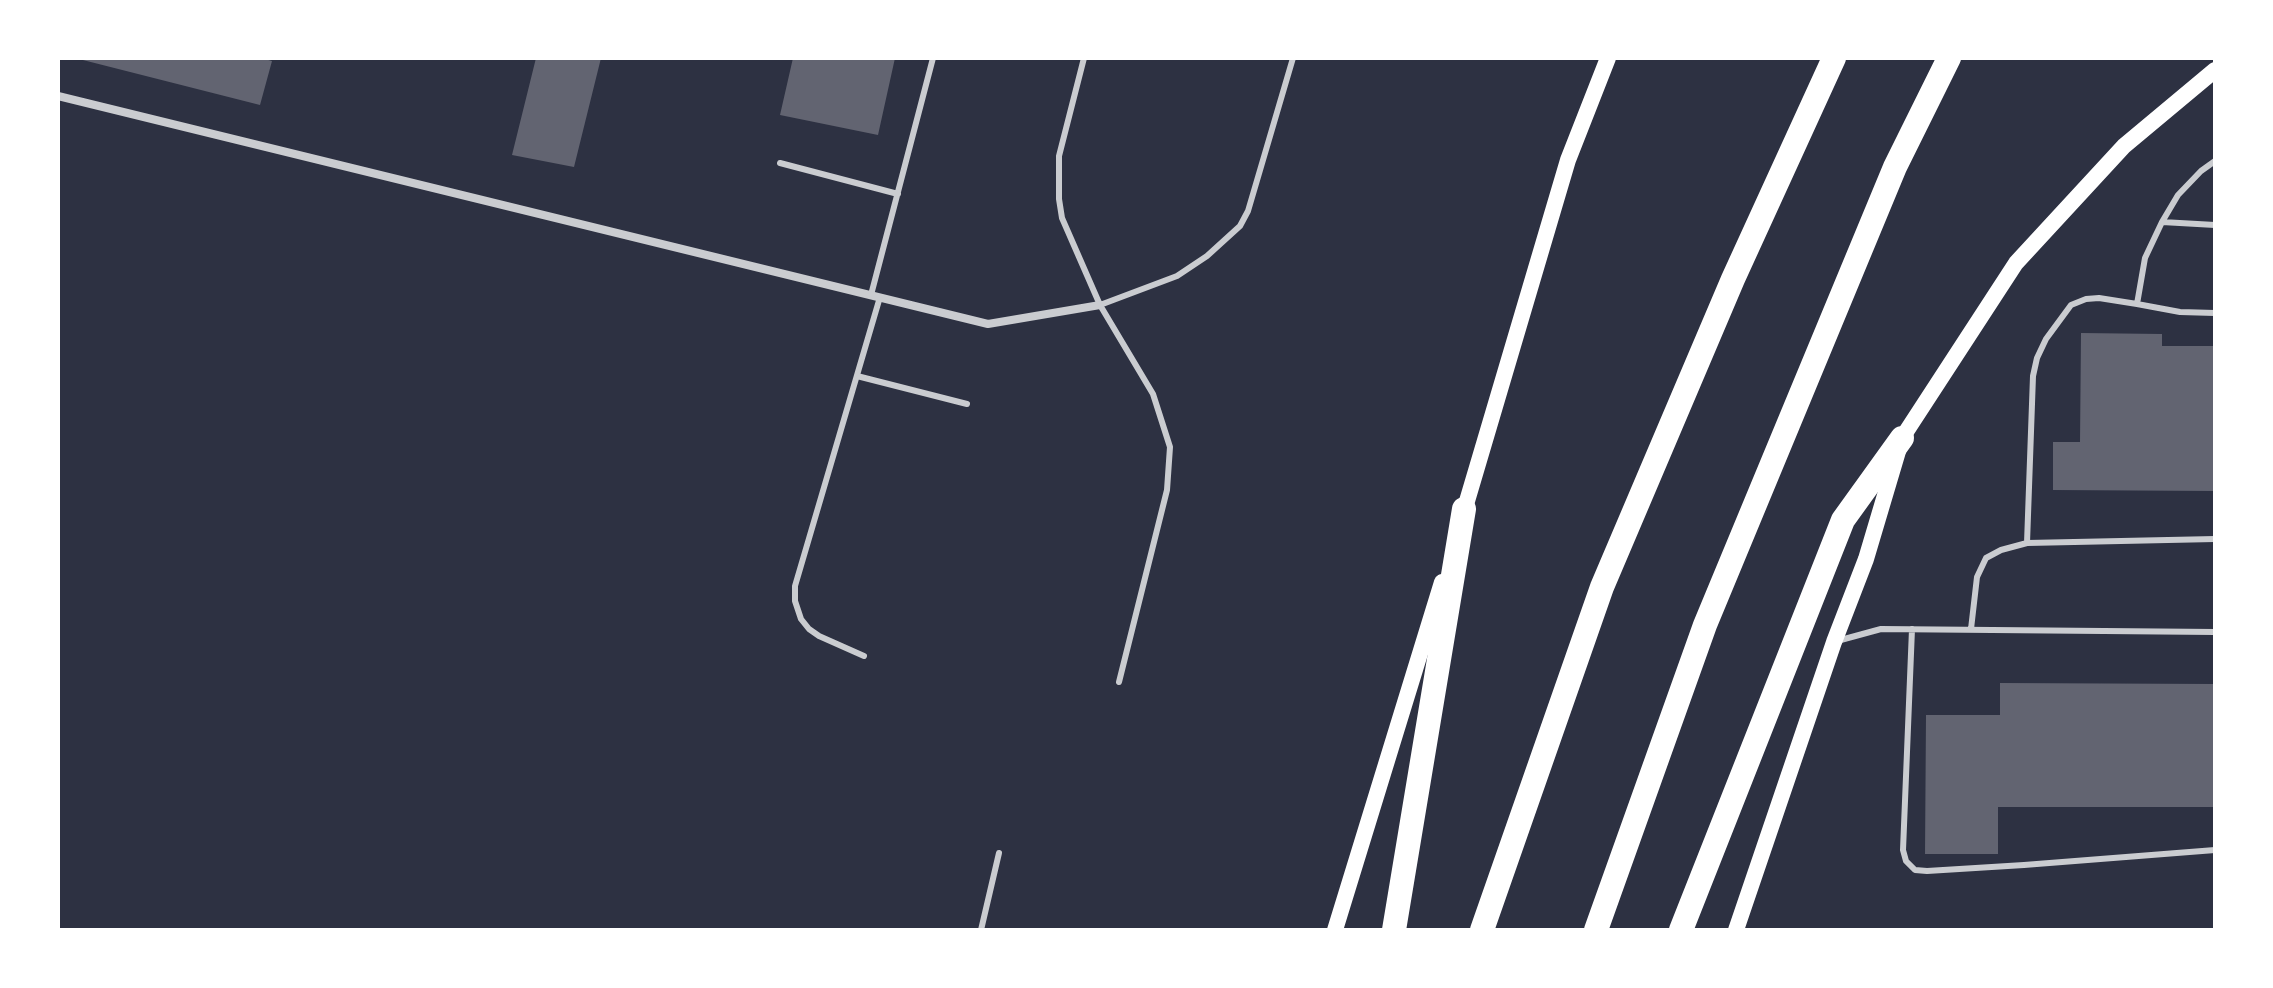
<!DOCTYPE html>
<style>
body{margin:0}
#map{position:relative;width:2273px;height:988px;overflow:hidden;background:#2d3142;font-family:"Asap Condensed",sans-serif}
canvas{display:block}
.frame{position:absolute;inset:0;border:60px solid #fff;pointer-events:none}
</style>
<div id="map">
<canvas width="2273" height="988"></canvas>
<div class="frame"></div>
</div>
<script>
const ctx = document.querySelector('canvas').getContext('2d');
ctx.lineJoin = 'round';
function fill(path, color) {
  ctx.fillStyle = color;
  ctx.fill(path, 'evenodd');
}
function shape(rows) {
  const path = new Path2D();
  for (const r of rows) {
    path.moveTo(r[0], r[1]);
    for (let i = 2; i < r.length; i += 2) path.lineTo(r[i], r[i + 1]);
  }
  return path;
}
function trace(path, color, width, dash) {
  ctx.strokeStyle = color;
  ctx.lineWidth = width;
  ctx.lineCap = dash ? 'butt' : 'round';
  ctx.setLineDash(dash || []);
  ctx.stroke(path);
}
const building = shape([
 [75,58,261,58,272,61,260,105],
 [536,58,601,58,574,167,512,155],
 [793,58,895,58,878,135,780,115],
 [2081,333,2162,334,2162,346,2215,346,2215,491,2053,490,2053,442,2080,442],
 [2000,683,2215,684,2215,807,1998,807,1998,854,1925,854,1926,715,2000,715]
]);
const service = shape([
 [1084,58,1059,156,1059,199,1062,218,1100,305,1153,394,1170,447,1167,490,1119,682],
 [780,163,898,194],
 [2162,222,2178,195,2201,171,2215,161],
 [2215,225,2162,222,2145,258,2137,304,2180,312,2215,313],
 [871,295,933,58],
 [1100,305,1177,276,1207,256,1240,226,1248,211,1293,58],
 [857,376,967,404],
 [2027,543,2033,376,2037,358,2046,339,2071,305,2086,299,2099,298,2137,304],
 [1912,629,1903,850,1906,861,1915,870,1927,871,2024,865,2215,850],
 [1971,629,1977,577,1986,558,2001,550,2027,543,2215,539],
 [1837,641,1881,629,2215,632],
 [864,656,819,636,809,629,801,619,795,601,795,586,880,297],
 [981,930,999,853]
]);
const minor = shape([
 [58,96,988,324,1100,305]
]);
const secondary = shape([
 [1462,518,1568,160,1608,58],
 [1335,930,1442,582],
 [1736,930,1834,642,1866,559,1902,438,2016,263,2124,146,2215,70]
]);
const motorway = shape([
 [1394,930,1464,509],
 [1482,930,1602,587,1733,279,1834,58],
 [1596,930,1705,625,1895,167,1949,58],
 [1681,930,1843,520,1902,438]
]);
fill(building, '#626471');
trace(service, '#caccd0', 6);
trace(minor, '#caccd0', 8);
trace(secondary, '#fff', 16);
trace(motorway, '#fff', 24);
</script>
